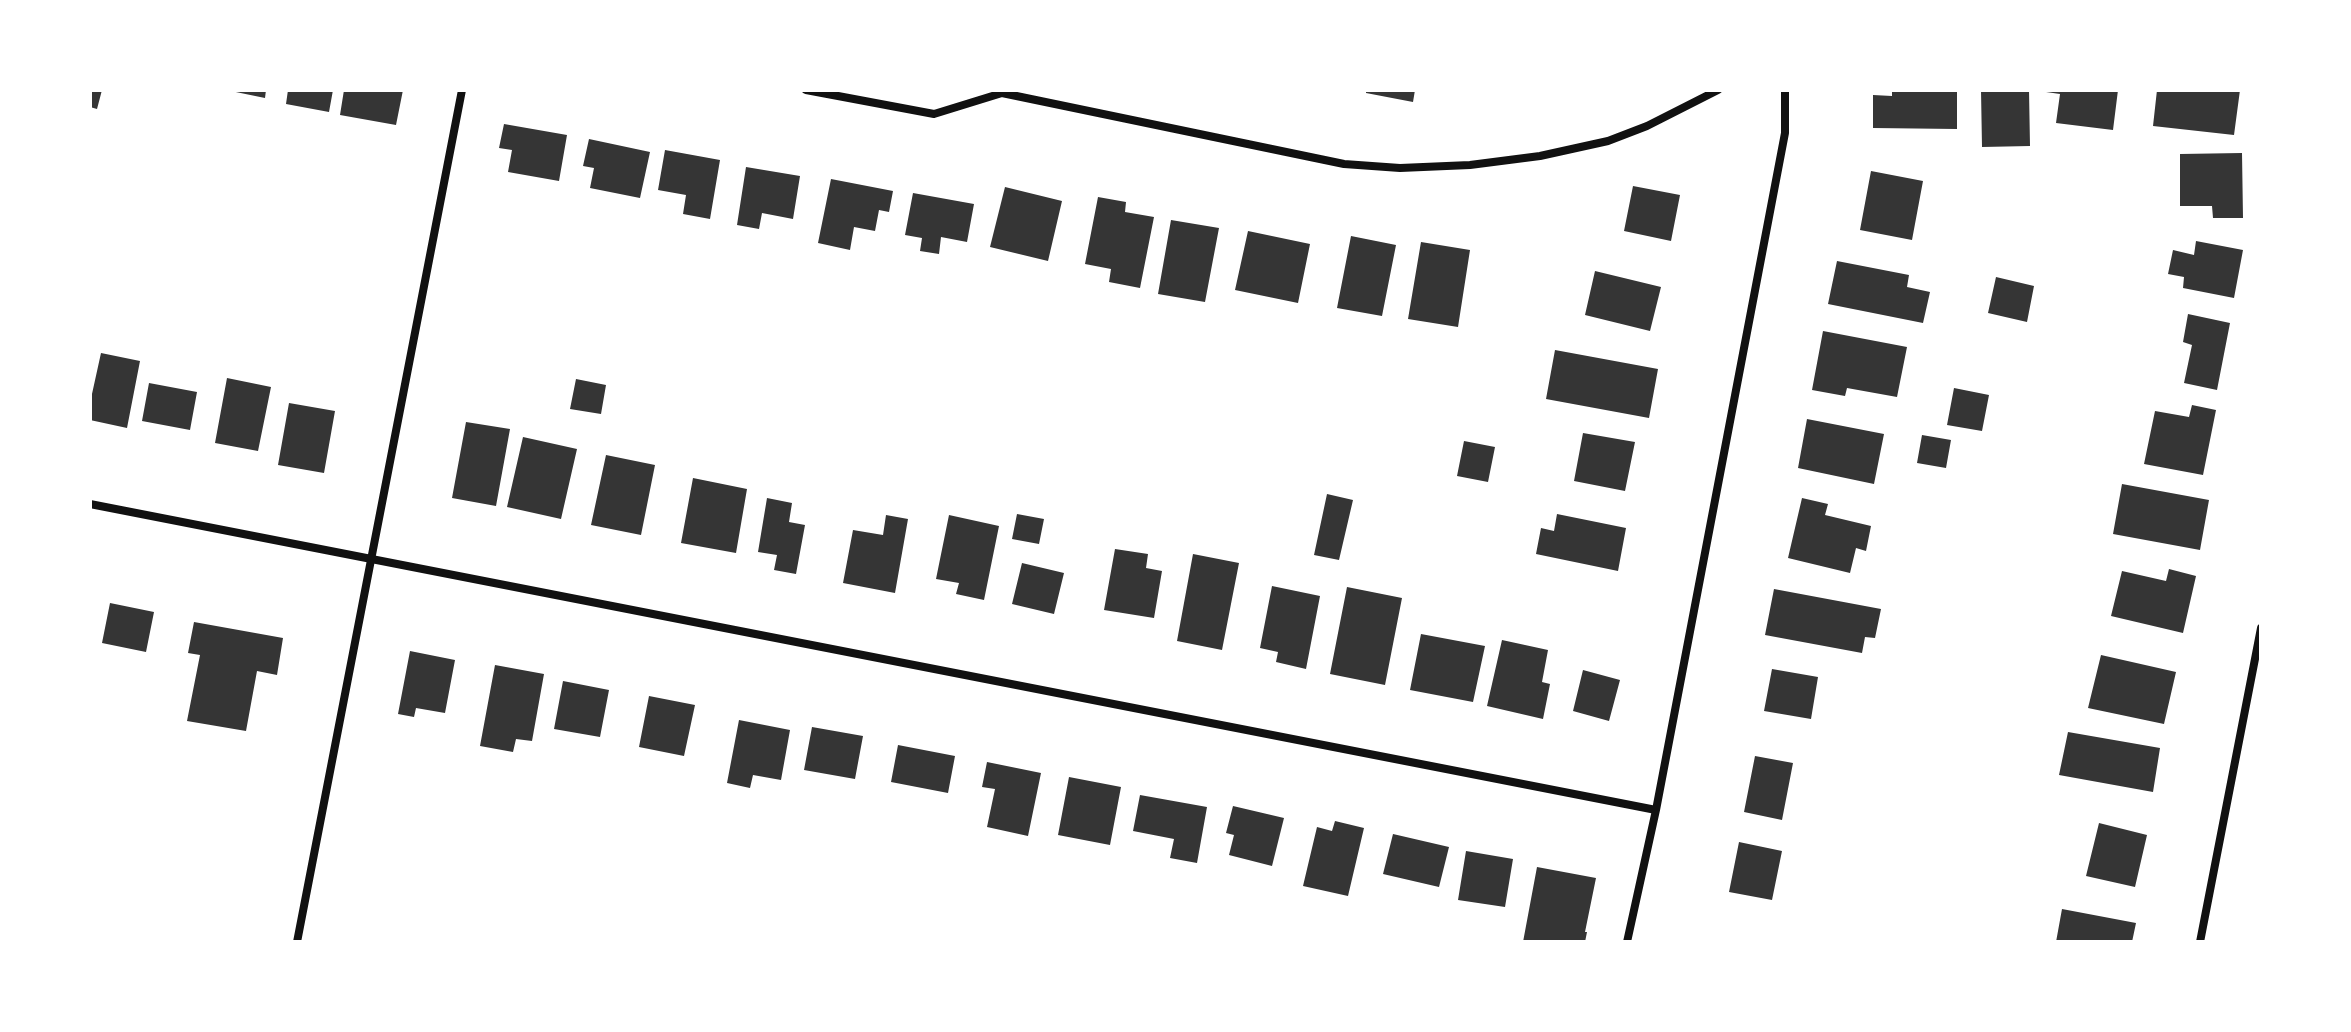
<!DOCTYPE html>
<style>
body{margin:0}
#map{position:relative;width:2351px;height:1032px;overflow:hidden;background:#fff;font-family:"Asap Condensed",sans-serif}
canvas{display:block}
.frame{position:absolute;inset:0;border:92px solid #fff;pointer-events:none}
</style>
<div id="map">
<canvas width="2351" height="1032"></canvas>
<div class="frame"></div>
</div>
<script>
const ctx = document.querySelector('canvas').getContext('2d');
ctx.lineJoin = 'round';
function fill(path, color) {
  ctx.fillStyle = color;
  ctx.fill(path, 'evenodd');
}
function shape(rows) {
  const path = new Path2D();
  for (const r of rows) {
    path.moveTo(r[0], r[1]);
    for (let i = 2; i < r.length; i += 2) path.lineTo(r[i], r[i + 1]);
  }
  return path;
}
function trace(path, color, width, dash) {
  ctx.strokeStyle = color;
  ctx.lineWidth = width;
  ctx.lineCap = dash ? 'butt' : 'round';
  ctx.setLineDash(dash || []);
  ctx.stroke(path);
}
const building = shape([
 [90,90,102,90,97,109,90,107],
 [226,90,266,90,265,98],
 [288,90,333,90,329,112,286,104],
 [344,90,403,90,396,125,340,115],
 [1366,90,1415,90,1413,102,1366,93],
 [1892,90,1957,90,1957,129,1873,128,1873,95,1892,96],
 [1981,90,2029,90,2030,146,1982,147],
 [2046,90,2118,90,2113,130,2056,123,2060,94,2046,92],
 [2157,90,2240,90,2234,135,2153,126],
 [504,124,567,135,559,181,508,172,512,150,499,148],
 [589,139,650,152,640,198,590,188,594,168,583,166],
 [665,150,720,160,710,219,683,214,686,195,658,190],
 [2242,153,2243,218,2213,218,2212,206,2180,206,2180,154],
 [746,167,800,176,793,219,762,213,759,229,737,225],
 [1871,171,1923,181,1912,240,1860,230],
 [831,179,893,191,889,212,879,210,875,231,854,227,850,250,818,243],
 [1633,186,1680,195,1671,241,1624,231],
 [1005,187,1062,201,1048,261,990,247],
 [913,193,974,204,967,242,941,237,939,254,920,251,922,238,905,235],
 [1098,197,1126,202,1125,212,1154,217,1140,288,1109,282,1111,269,1085,264],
 [1171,220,1219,228,1205,302,1158,294],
 [1248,231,1310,244,1298,303,1235,290],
 [1351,236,1396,245,1382,316,1337,308],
 [2196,241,2243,250,2234,298,2183,288,2184,277,2168,274,2173,250,2194,255],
 [1421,242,1470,250,1458,327,1408,319],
 [1837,261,1909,275,1907,287,1930,292,1923,323,1828,304],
 [1595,271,1661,287,1650,331,1585,315],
 [1996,277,2034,286,2027,322,1988,313],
 [2188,314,2230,323,2217,390,2184,383,2192,345,2183,342],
 [1823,331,1907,347,1897,397,1847,388,1845,396,1812,390],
 [1555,350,1658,369,1649,418,1546,399],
 [101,353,140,361,127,428,90,420,90,403],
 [227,378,271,387,258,451,215,443],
 [576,379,606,385,601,414,570,409],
 [149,383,197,392,190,430,142,421],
 [1954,388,1989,395,1982,431,1947,425],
 [289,403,335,411,324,473,278,465],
 [2192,405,2216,410,2203,475,2144,464,2155,411,2189,417],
 [1807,419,1884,434,1874,484,1798,468],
 [466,422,510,429,496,506,452,498],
 [1583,433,1635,442,1625,491,1574,481],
 [1922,435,1951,440,1946,468,1917,463],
 [523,437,577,449,561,519,507,507],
 [1464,441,1495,447,1488,482,1457,476],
 [606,455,655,465,641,535,591,525],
 [693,478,747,489,736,553,681,543],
 [2122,484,2209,500,2200,550,2113,534],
 [1327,494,1353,500,1339,560,1314,555],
 [767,498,792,503,789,522,805,525,796,574,774,570,777,555,758,552],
 [1802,498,1828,504,1825,515,1871,526,1866,551,1856,548,1850,573,1788,558],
 [1017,514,1044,519,1039,544,1012,539],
 [1557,514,1626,528,1618,571,1536,554,1541,528,1554,531],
 [886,515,908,519,895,593,843,583,853,530,883,535],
 [949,515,999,526,984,600,956,594,959,583,936,579],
 [1115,549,1148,554,1146,568,1162,571,1154,618,1104,610],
 [1193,554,1239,563,1222,650,1177,641],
 [1022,563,1064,573,1054,614,1012,604],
 [2169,569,2196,576,2183,633,2111,616,2122,571,2166,581],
 [1272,586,1320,596,1306,669,1276,662,1278,652,1260,648],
 [1347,587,1402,598,1385,685,1330,674],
 [1774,589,1881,609,1875,638,1865,637,1862,653,1765,635],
 [110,603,154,612,146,652,102,643],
 [194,622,283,638,277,675,257,671,246,731,187,721,200,655,188,653],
 [1421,634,1485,646,1473,702,1410,690],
 [1502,640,1548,650,1542,682,1550,684,1543,719,1487,706],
 [410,651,455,660,445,713,416,708,414,717,398,714],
 [2101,655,2176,672,2164,724,2088,708],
 [495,665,544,674,532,741,516,739,513,752,480,746],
 [1772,669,1818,677,1811,719,1764,711],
 [1583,670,1620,680,1609,721,1573,711],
 [563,681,609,690,600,737,554,729],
 [649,696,695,705,684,756,639,747],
 [739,720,790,730,781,780,753,775,750,788,727,783],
 [812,727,863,736,855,779,804,770],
 [2068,732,2160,748,2153,792,2059,775],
 [898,745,955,756,948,793,891,782],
 [1755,756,1793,763,1782,820,1744,812],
 [987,762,1041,773,1028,836,987,827,995,789,982,787],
 [1069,777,1121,787,1110,845,1058,835],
 [1140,795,1207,807,1197,863,1170,858,1174,839,1133,831],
 [1233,806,1284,818,1272,866,1229,855,1234,835,1226,833],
 [1335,821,1364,828,1348,896,1303,886,1317,827,1332,831],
 [2099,823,2147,835,2135,887,2086,876],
 [1393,834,1449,847,1439,887,1383,874],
 [1739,842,1782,851,1772,900,1729,892],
 [1466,851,1513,859,1505,907,1458,900],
 [1537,867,1596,878,1585,932,1587,932,1585,942,1523,942],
 [2062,909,2136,923,2132,942,2056,942]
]);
const minor = shape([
 [806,90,934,114,1002,93],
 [999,90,1002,93,1344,164,1400,168,1470,165,1540,156,1608,141,1647,126,1718,90],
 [90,504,1656,810],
 [297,942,462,90],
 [1627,942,1656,810,1785,133,1785,90],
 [2200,942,2261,628]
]);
fill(building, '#353535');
trace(minor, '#111', 8);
</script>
